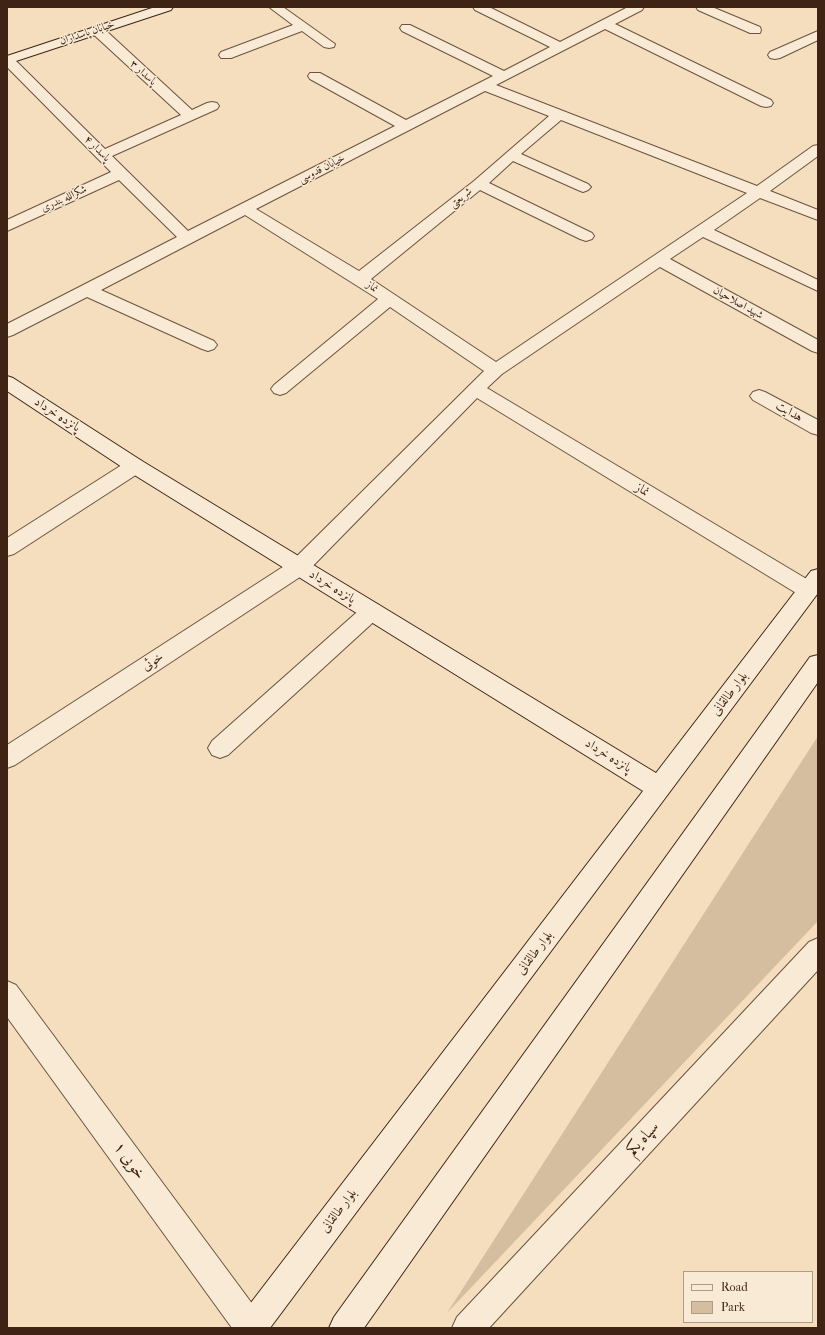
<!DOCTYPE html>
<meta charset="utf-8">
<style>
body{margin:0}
#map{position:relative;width:825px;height:1335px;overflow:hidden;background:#f4debd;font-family:"IM FELL French Canon",serif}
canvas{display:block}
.frame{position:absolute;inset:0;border:8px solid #3f2415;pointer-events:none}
.legend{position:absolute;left:683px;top:1271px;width:130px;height:52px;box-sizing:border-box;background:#f8ead4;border:1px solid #ae9b88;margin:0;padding:5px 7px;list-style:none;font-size:12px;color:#3f2415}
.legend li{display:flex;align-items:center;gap:8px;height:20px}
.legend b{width:20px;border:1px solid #ae9b88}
</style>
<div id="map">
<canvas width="825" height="1335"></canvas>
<div class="frame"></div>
<ul class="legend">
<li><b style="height:5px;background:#f8ead4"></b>Road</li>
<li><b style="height:11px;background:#d5bea0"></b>Park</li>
</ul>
</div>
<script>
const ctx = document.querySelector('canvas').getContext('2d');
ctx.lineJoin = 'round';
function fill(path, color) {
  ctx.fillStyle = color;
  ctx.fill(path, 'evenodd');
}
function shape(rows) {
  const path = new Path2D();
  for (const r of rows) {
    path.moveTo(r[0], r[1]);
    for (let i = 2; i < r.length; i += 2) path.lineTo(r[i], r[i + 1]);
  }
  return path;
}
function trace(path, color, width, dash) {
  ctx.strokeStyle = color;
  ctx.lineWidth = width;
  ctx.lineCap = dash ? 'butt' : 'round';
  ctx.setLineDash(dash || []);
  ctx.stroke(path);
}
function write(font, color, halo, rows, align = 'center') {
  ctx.font = font + ' "IM FELL French Canon",Amiri,serif';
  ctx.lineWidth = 3;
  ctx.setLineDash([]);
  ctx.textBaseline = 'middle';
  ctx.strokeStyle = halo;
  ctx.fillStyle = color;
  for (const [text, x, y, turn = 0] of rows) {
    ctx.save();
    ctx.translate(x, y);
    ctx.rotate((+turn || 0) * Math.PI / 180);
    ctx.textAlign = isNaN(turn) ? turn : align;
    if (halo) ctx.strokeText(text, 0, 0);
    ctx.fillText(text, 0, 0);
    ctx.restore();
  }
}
const green = shape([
 [818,736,818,921,447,1313]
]);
const street = shape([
 [269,7,283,7,335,44,334,47,329,48,324,47,302,31,231,58,221,58,219,55,221,52,293,25,269,7],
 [473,7,489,7,560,42,628,7,644,7,642,10,615,24,771,100,773,103,771,106,766,107,761,106,605,29,496,85,757,186,813,146,818,145,818,156,770,191,818,210,818,220,760,198,714,230,818,280,818,291,703,237,670,259,818,340,818,353,812,351,660,267,502,374,487,388,815,584,818,589,815,596,808,598,801,596,477,398,306,573,15,765,7,768,7,745,292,561,484,371,390,307,286,393,280,395,274,393,271,389,274,385,378,299,245,215,101,290,214,341,217,345,214,349,208,351,202,349,87,297,13,335,7,337,7,324,177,237,119,180,7,231,7,220,111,172,7,67,7,56,12,57,105,149,181,115,92,33,91,30,92,27,102,27,192,110,207,103,212,102,217,103,219,106,217,109,112,156,188,231,395,126,310,79,308,76,310,73,320,73,406,120,493,76,402,31,400,28,402,25,410,25,504,71,550,47,475,10,473,7],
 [485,91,549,116,474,181,359,271,256,209,485,91],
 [561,120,747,193,496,362,371,279,480,190,580,239,586,241,592,239,594,236,592,233,489,183,513,161,578,190,583,192,588,190,591,187,588,184,521,154,561,120],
 [696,7,712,7,760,27,761,30,760,33,750,33,698,10,696,7],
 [818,31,818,40,780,58,775,59,770,58,768,55,770,52,818,31],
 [759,390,765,392,818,420,818,435,811,433,753,400,750,396,753,392,759,390],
 [135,459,142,461,145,466,142,471,14,554,7,556,7,538,128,461,135,459],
 [372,602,379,605,383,611,379,617,228,755,220,758,212,755,208,748,212,741,365,605,372,602],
 [818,938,818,970,489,1328,452,1328,457,1317,809,942,818,938],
 [7,981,16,985,262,1317,267,1328,232,1328,7,1017,7,981]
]);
const secondary = shape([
 [155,7,173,7,171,10,7,64,7,56,155,7],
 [7,376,13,378,142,461,656,773,811,571,818,569,818,593,270,1328,235,1328,240,1317,643,791,128,471,7,391,7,376],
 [818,655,818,682,364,1328,329,1328,334,1317,810,657,818,655]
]);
const farStreetnames = [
 ["خیابان پاسداران",87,33,-18],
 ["پاسدار ۳",143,73,42],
 ["پاسدار ۴",97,149,45],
 ["خیابان قدوسی",322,169,-27],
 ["شریعتی",461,198,-39],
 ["شکرالله بندری",64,199,-25],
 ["نماز",372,287,36],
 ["شهید اصلاحیان",738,303,29]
];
const streetNames = [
 ["هدایت",789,412,29],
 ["پانزده خرداد",57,415,33],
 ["نماز",642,490,31],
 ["پانزده خرداد",332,587,32],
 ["خوئی",153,662,-33],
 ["بلوار طالقانی",730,694,-53],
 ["پانزده خرداد",608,756,32],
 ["بلوار طالقانی",535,953,-53],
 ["بلوار طالقانی",339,1211,-53]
];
const nearStreetnames = [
 ["سپاه یکم",643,1139,-47],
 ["خویی ۱",129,1161,54]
];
fill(green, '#d5bea0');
trace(street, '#6c523f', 2);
trace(secondary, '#3f2415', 2);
fill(street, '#f8ead4');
fill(secondary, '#f8ead4');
write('11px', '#3f2415', '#f8ead4', farStreetnames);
write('13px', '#3f2415', '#f8ead4', streetNames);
write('16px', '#3f2415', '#f8ead4', nearStreetnames);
</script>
